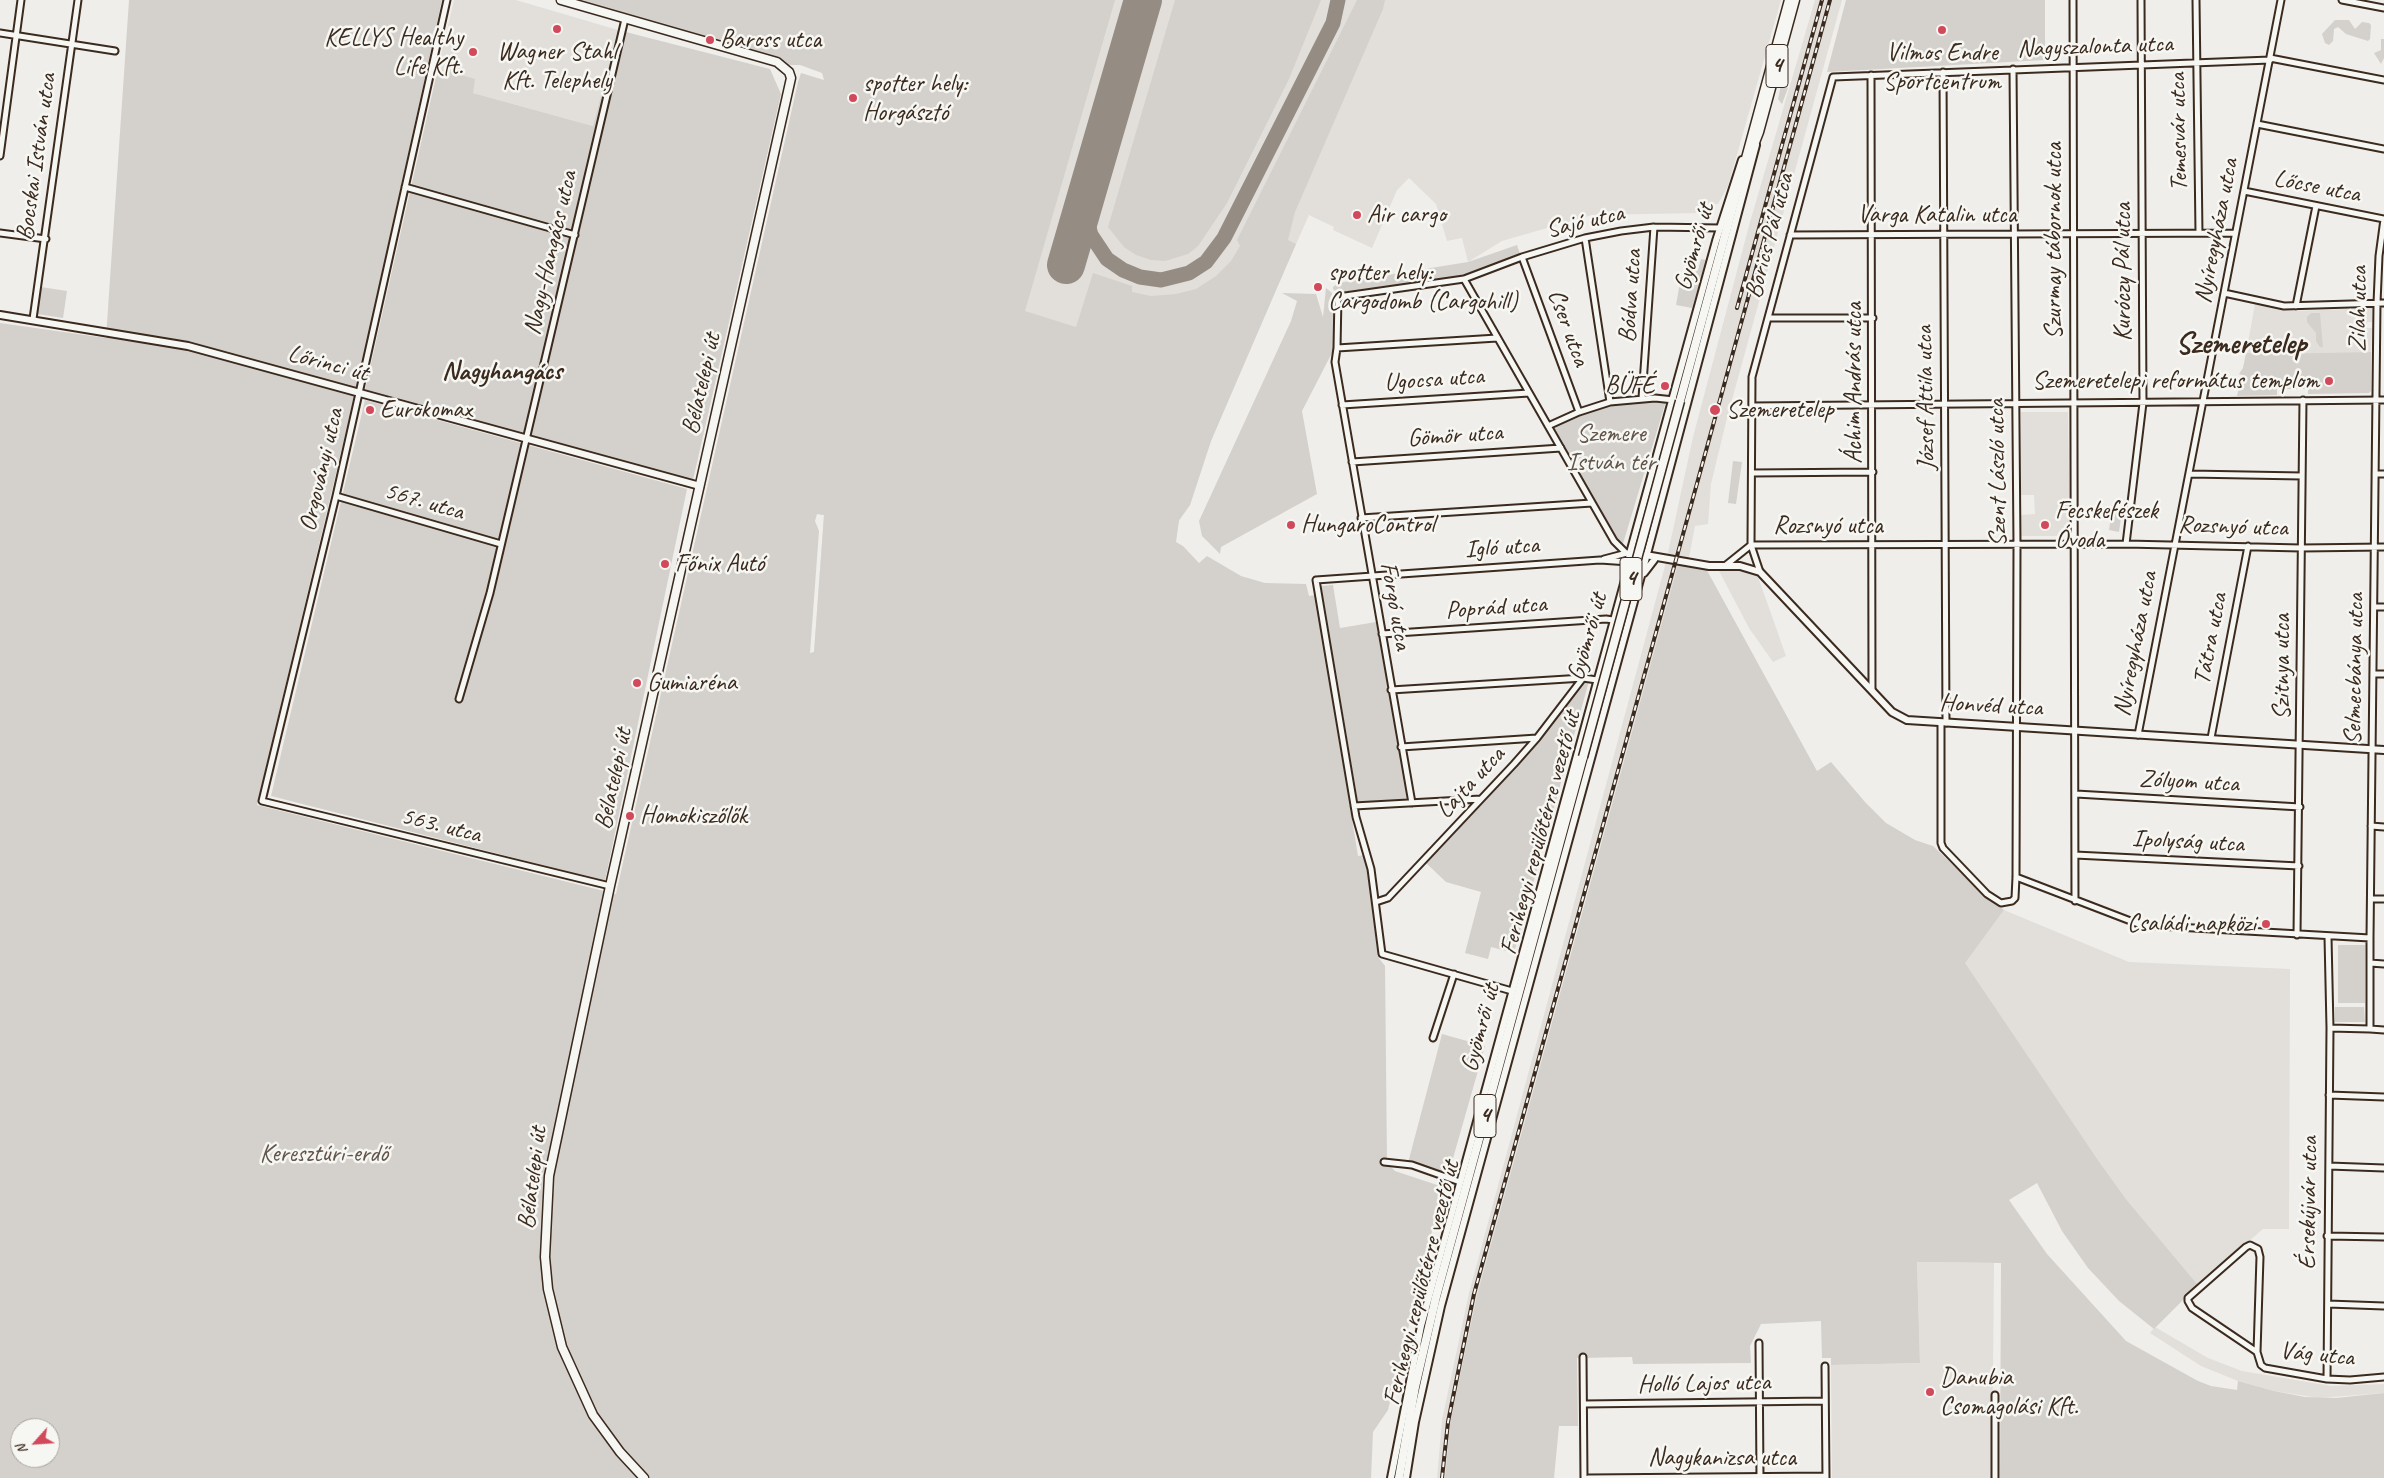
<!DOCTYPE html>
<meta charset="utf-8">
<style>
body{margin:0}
#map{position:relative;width:2384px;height:1478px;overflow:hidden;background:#efeeea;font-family:Caveat,sans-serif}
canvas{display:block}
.north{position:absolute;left:10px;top:1418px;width:50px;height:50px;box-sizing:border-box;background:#f6f6f2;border:1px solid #aba49d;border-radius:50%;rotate:244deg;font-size:14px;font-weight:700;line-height:20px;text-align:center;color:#3b2a1e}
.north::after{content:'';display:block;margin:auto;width:18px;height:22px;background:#d1495b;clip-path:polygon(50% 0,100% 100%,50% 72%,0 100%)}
</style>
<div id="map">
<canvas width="2384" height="1478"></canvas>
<div class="north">N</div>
</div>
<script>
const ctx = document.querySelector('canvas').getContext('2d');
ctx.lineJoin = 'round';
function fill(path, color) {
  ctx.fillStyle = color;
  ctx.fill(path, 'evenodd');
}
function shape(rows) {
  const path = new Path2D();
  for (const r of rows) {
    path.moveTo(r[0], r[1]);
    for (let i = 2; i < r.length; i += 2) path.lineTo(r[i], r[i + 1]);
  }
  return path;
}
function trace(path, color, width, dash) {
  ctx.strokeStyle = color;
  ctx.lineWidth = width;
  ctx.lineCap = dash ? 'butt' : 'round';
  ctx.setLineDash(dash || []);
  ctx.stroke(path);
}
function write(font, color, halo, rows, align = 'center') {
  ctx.font = font + ' Caveat,sans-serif';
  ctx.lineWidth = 5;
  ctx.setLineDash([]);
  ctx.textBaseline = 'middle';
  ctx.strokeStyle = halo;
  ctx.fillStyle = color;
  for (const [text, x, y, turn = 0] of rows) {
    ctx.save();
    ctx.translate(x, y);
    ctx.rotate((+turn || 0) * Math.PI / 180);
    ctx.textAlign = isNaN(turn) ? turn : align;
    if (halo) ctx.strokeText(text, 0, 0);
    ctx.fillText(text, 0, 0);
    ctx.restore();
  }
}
const built = shape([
 [454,0,516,0,618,30,593,126,473,93,438,68],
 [885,0,1781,0,1728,186,1718,204,1712,204,1700,213,1592,215,1502,241,1468,262,1462,238,1447,241,1436,204,1409,178,1397,190,1372,248,1333,230,1334,227,1309,215,1240,371,1211,441,1190,505,1179,521,1145,725,814,653,824,515,817,514],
 [1815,0,1842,0,1727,418,1711,484,1708,524,1695,526,1688,563,1679,562,1577,928,1477,1295,1450,1423,1445,1478,1437,1478,1442,1420,1469,1293,1666,562,1693,437,1750,222],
 [2255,304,2297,311,2372,308,2372,322,2367,322,2367,328,2372,328,2371,352,2307,355,2246,353],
 [2021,412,2068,412,2070,536,2021,536,2021,515,2035,514,2034,495,2021,495],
 [1718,569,1738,569,1757,574,1786,656,1773,662,1749,628],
 [2004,910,2129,962,2290,969,2289,1229,2263,1229,2198,1285,2126,1199,2098,1160,1964,963],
 [1917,1262,1994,1263,1992,1478,1832,1478,1831,1365,1920,1363],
 [2155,1327,2208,1358,2242,1371,2331,1386,2384,1384,2384,1393,2319,1398,2274,1391,2238,1381,2201,1366,2150,1333]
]);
const green = shape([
 [129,0,442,0,358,381,257,805,616,894,798,82,801,73,824,80,822,73,800,65,788,65,779,57,574,0,1115,0,1025,311,1076,327,1093,273,1132,286,1132,292,1151,296,1176,294,1196,289,1216,276,1231,261,1240,246,1237,240,1357,0,1385,0,1383,9,1295,212,1288,240,1296,244,1211,441,1190,505,1179,520,1176,542,1183,546,1199,563,1207,556,1241,576,1265,583,1306,584,1309,596,1315,595,1358,856,1365,855,1378,957,1385,966,1387,1163,1395,1171,1443,1187,1388,1410,1373,1432,1371,1478,0,1478,0,323,106,338],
 [817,514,824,515,814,652,810,653,819,531,815,521],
 [20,1428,50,1428,50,1458,20,1458],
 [1175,0,1321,0,1289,79,1227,203,1198,246,1188,254,1165,261,1151,260,1136,255,1124,247,1108,227],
 [1846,0,2045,0,2045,60,1827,72],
 [2335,20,2349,20,2355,29,2362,22,2369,23,2371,25,2370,39,2368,41,2346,34,2338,27,2334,29,2333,41,2329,45,2325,43,2322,34],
 [618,30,770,69,781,94,693,480,365,390,438,68,475,79,473,93,593,126],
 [2381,39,2384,39,2384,58,2381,64,2374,53,2381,50],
 [1781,85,1788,88,1782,104,1778,99],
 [1517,245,1520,254,1462,277,1338,294,1333,289,1333,287,1338,283,1468,262],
 [1701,259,1707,260,1692,308,1676,305,1680,282,1698,270],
 [41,287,67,291,63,318,37,314],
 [1326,288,1332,293,1334,300,1334,349,1302,411,1317,494,1221,547,1220,554,1202,536,1199,521,1291,321,1297,301,1282,293,1316,294,1323,317],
 [2311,313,2320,313,2323,347,2320,347,2316,341,2316,333,2307,322,2307,317],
 [2270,348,2272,354,2371,352,2371,391,2369,393,2308,394,2308,389,2277,389,2277,395,2237,396,2242,375,2239,374,2243,368,2246,353,2259,353],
 [365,400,687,489,605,881,271,796],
 [1642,401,1666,401,1622,547,1552,426,1580,415,1611,406],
 [1733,461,1742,462,1736,504,1728,503],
 [2112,510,2122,511,2119,532,2109,530],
 [1679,561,1704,565,1817,771,1831,762,1865,802,1886,823,1915,840,1933,846,1988,898,2004,910,1965,963,2098,1160,2126,1199,2198,1285,2154,1329,2119,1301,2088,1268,2062,1231,2037,1183,2009,1200,2047,1254,2126,1341,2198,1381,2211,1386,2237,1390,2238,1381,2274,1391,2305,1397,2336,1398,2384,1393,2384,1478,2000,1478,2001,1263,1917,1262,1920,1363,1831,1365,1831,1358,1822,1358,1821,1321,1761,1324,1750,1346,1751,1363,1633,1364,1632,1357,1577,1358,1578,1426,1559,1426,1554,1478,1445,1478,1450,1423,1477,1295],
 [1333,585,1340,628,1376,622,1408,800,1358,803,1321,586],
 [1589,681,1514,953,1491,947,1488,959,1465,953,1481,892,1446,882,1426,863,1531,749,1585,682],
 [2338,945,2365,945,2365,1003,2338,1003],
 [2335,1007,2364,1007,2365,1022,2335,1022],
 [1442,1034,1485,1046,1448,1176,1408,1163]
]);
const taxiway = shape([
 [1088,187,1086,217,1091,235,1107,259,1123,270,1140,277,1161,280,1189,273,1206,262,1224,238,1333,23,1338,0]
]);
const runway = shape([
 [1066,265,1143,0]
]);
const minor = shape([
 [447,0,336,496,262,801,610,886],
 [2073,0,2075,901],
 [2196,0,2199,233],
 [2342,0,2384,8],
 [0,33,115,51],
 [2270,58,2384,80],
 [1943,72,1946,723],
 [1871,75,1872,691],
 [2257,124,2384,149],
 [0,156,21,0],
 [405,187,575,235],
 [2244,191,2384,219],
 [0,233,46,239],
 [1790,235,2235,233],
 [1585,238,1610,402],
 [1522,257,1579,412],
 [1464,279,1614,541,1626,553],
 [2224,293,2284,306,2384,303],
 [2296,306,2316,206],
 [1768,318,1873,318],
 [33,319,78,0],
 [1337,348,1497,338],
 [1642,398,1654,227],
 [1342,405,1529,393],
 [1752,406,2384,400],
 [1548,426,1579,412,1610,402,1655,398,1674,400],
 [1352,462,1561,448],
 [1752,473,1873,472],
 [2190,474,2302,476],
 [2375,474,2384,474],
 [336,496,501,544],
 [1361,518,1592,503],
 [2126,544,2143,403,2141,0],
 [1751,545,2126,544,2301,548,2384,547],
 [1604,559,1627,553],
 [1726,565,1751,545],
 [1760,572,1751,545,1752,377,1833,77,2270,60],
 [2375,607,2384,607],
 [1382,634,1606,619,1613,620],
 [2374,674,2384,674],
 [1391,690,1583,678,1597,680],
 [459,699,490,593,625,19],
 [1941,723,1941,843,1943,848,1987,894,2001,903,2012,901,2015,898,2016,877,2017,544,2013,69],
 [2138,735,2281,0],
 [2211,738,2248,546],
 [1401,747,1537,738],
 [2076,794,2300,807],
 [1412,803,1335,362,1337,348,1338,297,1464,279,1522,257,1585,238,1621,231,1654,227,1720,228],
 [1354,806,1481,799],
 [2371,826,2384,827],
 [2075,855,2299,866],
 [2016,877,2141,925,2370,938,2370,1029,2330,1028,2328,937],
 [2371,899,2384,899],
 [1376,902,1388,898,1514,764,1537,738,1583,678],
 [2297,935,2303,400],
 [2370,938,2377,303,2379,256,2384,219],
 [2370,963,2384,964],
 [1512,991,1382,954,1371,869,1356,817,1316,580,1600,560,1629,562],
 [2370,1029,2384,1030],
 [1433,1038,1454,974],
 [2329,1095,2384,1097],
 [1384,1162,1412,1165,1460,1182],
 [2329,1166,2384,1168],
 [2327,1236,2384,1237],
 [2328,1304,2384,1306],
 [1759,1343,1760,1478],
 [2257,1352,2192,1308,2188,1301,2188,1298,2246,1247,2250,1245,2258,1249,2260,1257,2257,1352,2261,1365,2265,1368,2327,1379,2350,1380,2384,1377],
 [1583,1357,1584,1478],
 [1825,1366,1826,1478],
 [2327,1379,2330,1028],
 [1584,1404,1825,1401],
 [1588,1478,1826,1476],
 [1995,1478,1995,1395]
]);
const tertiary = shape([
 [0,315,188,346,700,486],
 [1634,553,1709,566,1740,566,1760,572,1892,712,1907,720,2384,750],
 [1644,573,1654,560],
 [1391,1478,1421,1326,1625,580,1630,553,1716,241,1742,160],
 [1406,1478,1415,1422,1441,1306,1647,554,1756,145]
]);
const secondary = shape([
 [561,0,777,62,789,72,791,78,610,886,549,1176,545,1257,548,1289,562,1347,593,1415,620,1452,644,1478]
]);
const primary = shape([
 [1752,150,1759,132,1795,0],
 [1680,401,1789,0],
 [1399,1478,1415,1387,1436,1297,1583,757]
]);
const rail = shape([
 [1737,308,1822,0],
 [1442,1478,1448,1422,1474,1294,1830,0]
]);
const primaryBridge = shape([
 [1583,757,1680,401]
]);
const markers = [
 [557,29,5,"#d1495b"],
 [1942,30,5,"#d1495b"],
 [710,40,5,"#d1495b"],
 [473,52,5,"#d1495b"],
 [853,98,5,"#d1495b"],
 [1357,215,5,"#d1495b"],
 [1318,287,5,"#d1495b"],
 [2329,381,5,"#d1495b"],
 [1665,386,5,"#d1495b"],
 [370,410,5,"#d1495b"],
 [1715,410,6,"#d1495b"],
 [1291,525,5,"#d1495b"],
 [2045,525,5,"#d1495b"],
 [665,564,5,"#d1495b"],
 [637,683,5,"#d1495b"],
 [630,816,5,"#d1495b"],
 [2266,924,5,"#d1495b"],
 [1930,1392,5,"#d1495b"]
];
const shields = [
 [1777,66,22],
 [1631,579,22],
 [1485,1116,22]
];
const shieldNames = [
 ["4",1777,66],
 ["4",1631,579],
 ["4",1485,1116]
];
const poiNames = [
 ["KELLYS Healthy",463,38,"right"],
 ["Life Kft.",463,67,"right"],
 ["Baross utca",720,40],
 ["Wagner Stahl",557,52,"center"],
 ["Kft. Telephely",557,81,"center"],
 ["Vilmos Endre",1942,53,"center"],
 ["Sportcentrum",1942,82,"center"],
 ["spotter hely:",863,84],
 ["Horgásztó",863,113],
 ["Air cargo",1367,215],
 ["spotter hely:",1328,273],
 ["Cargodomb (Cargohill)",1328,302],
 ["Szemeretelepi református templom",2319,381,"right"],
 ["BÜFÉ",1655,386,"right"],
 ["Eurokomax",380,410],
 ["Szemeretelep",1726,410],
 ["Fecskefészek",2055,511],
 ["Óvoda",2055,540],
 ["HungaroControl",1301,525],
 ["Főnix Autó",675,564],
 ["Gumiaréna",647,683],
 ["Homokiszőlők",640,816],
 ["Családi napközi",2256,924,"right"],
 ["Danubia",1940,1378],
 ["Csomagolási Kft.",1940,1407]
];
const streetNames = [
 ["Nagyszalonta utca",2095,47,-2],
 ["Temesvár utca",2179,132,-91],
 ["Bocskai István utca",37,157,-82],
 ["Lőcse utca",2317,187,11],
 ["Varga Katalin utca",1937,215],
 ["Sajó utca",1585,222,-13],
 ["Nyíregyháza utca",2217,231,-79],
 ["Borics Pál utca",1770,236,-75],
 ["Szurmay tábornok utca",2054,241,-90],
 ["Gyömrői út",1695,247,-74],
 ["Nagy-Hangács utca",551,253,-77],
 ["Kuróczy Pál utca",2123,272,-90],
 ["Bódva utca",1631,296,-86],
 ["Zilah utca",2359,309,-89],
 ["Cser utca",1568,328,70],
 ["Lőrinci út",328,364,15],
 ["Ugocsa utca",1434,380,-4],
 ["Áchim András utca",1854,383,-90],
 ["Bélatelepi út",702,384,-77],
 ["József Attila utca",1926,398,-91],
 ["Gömör utca",1455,436,-4],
 ["Orgoványi utca",322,470,-77],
 ["Szent László utca",1998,473,-91],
 ["567. utca",424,502,16],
 ["Rozsnyó utca",1828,526],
 ["Rozsnyó utca",2233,527,2],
 ["Igló utca",1502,548,-4],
 ["Forgó utca",1395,606,80],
 ["Poprád utca",1496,608,-4],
 ["Gyömrői út",1588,637,-74],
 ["Tátra utca",2211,639,-79],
 ["Nyíregyháza utca",2136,644,-79],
 ["Szitnya utca",2282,667,-90],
 ["Selmecbánya utca",2355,669,-89],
 ["Honvéd utca",1991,706,3],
 ["Bélatelepi út",614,779,-78],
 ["Zólyom utca",2189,782,3],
 ["Lajta utca",1471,783,-47],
 ["563. utca",441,826,14],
 ["Ferihegyi repülőtérre vezető út",1541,833,-75],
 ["Ipolyság utca",2188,842,3],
 ["Gyömrői út",1481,1028,-75],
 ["Bélatelepi út",533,1178,-83],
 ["Érsekújvár utca",2309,1203,-89],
 ["Ferihegyi repülőtérre vezető út",1422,1283,-76],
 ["Vág utca",2317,1355,6],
 ["Holló Lajos utca",1704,1384,-1],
 ["Nagykanizsa utca",1722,1458]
];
const parkNames = [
 ["Szemere",1611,434],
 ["István tér",1611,463],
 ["Keresztúri-erdő",324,1154]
];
const neighbourhoodNames = [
 ["Nagyhangács",502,372]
];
const districtNames = [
 ["Szemeretelep",2241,345]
];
fill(built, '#e2dfdb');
fill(green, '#d4d1cc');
trace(taxiway, '#958c84', 15);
trace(runway, '#958c84', 38);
trace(minor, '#3b2a1e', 9);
trace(tertiary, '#3b2a1e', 10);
trace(secondary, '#3b2a1e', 11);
trace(primary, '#3b2a1e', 11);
trace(minor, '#f6f6f2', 5);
trace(tertiary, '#f6f6f2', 6);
trace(secondary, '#f6f6f2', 8);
trace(primary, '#f6f6f2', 8);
trace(rail, '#3b2a1e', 4);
trace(rail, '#f6f6f2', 2, [5.5]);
trace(primaryBridge, '#3b2a1e', 11, []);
trace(primaryBridge, '#f6f6f2', 8);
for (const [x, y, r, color] of markers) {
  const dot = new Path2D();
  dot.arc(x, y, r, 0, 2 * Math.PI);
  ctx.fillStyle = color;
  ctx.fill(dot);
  trace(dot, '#f6f6f2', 2);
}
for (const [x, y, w] of shields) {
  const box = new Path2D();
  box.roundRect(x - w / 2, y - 21.5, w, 43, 4);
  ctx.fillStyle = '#f6f6f2';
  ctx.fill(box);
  trace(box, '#3b2a1e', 1);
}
write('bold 24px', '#3b2a1e', null, shieldNames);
write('25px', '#3b2a1e', '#f6f6f2', poiNames, 'left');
write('25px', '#3b2a1e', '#f6f6f2', streetNames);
write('25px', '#61544a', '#f6f6f2', parkNames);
write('bold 26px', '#3b2a1e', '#f6f6f2', neighbourhoodNames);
write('bold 30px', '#3b2a1e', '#f6f6f2', districtNames);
</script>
